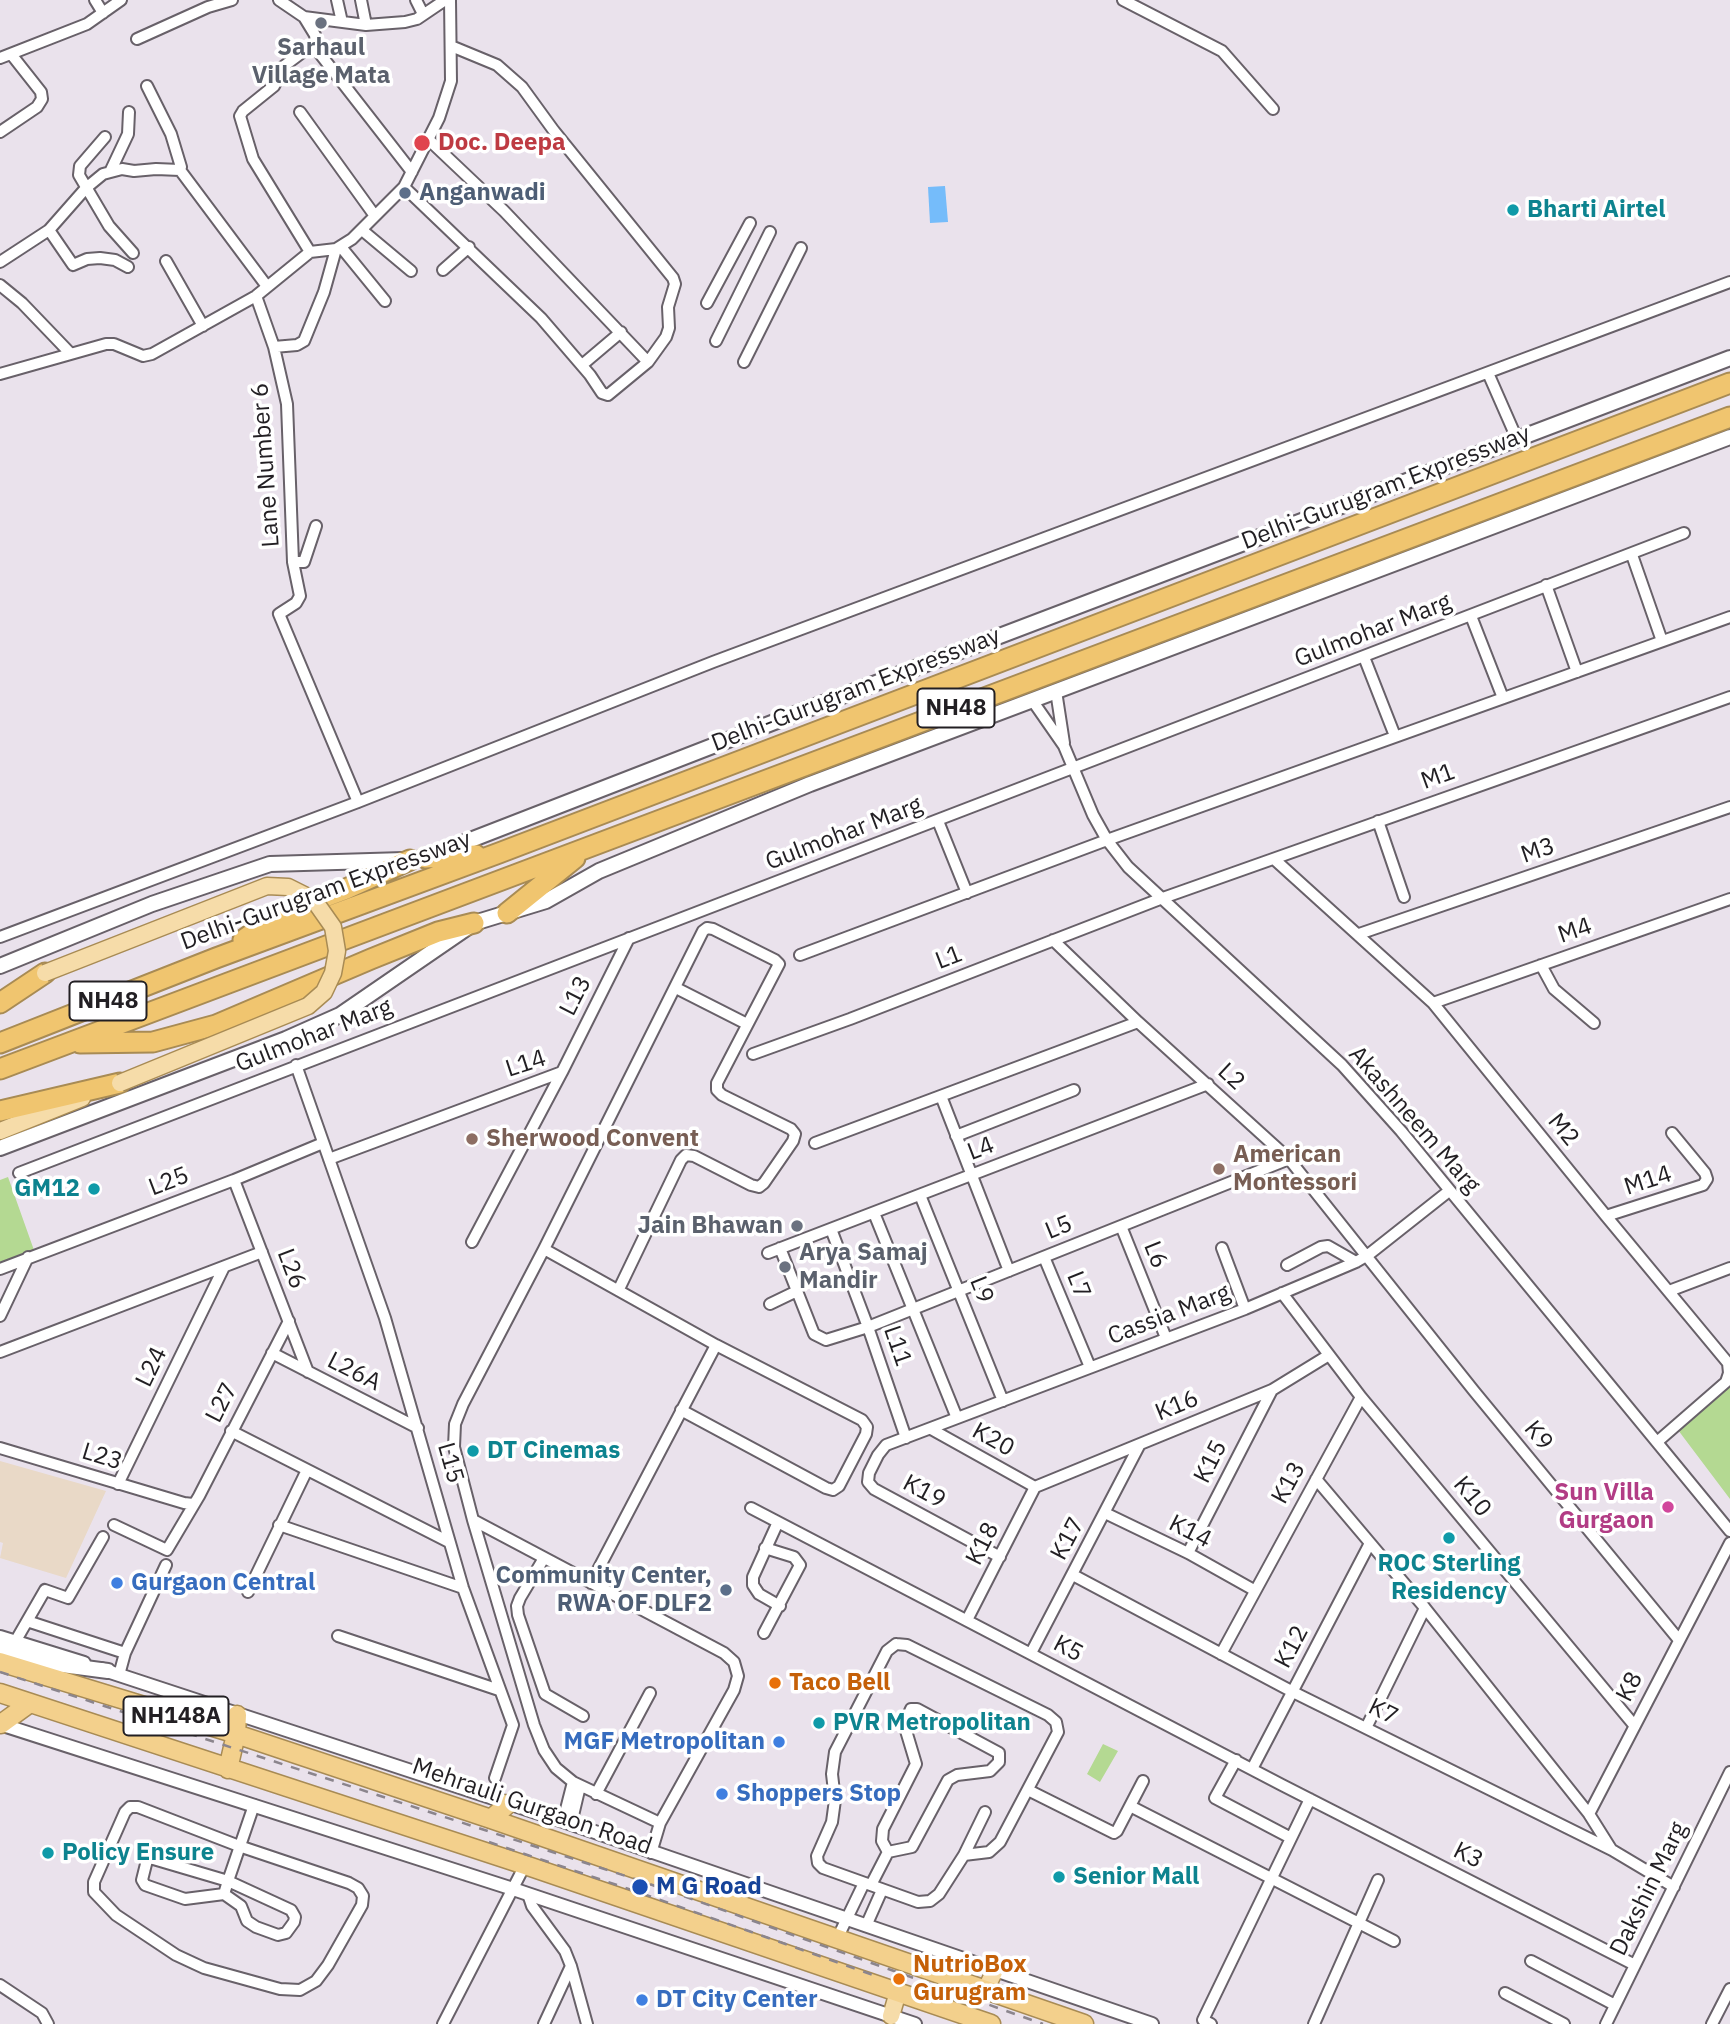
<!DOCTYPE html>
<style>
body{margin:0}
canvas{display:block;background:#eae2ec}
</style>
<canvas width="1730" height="2024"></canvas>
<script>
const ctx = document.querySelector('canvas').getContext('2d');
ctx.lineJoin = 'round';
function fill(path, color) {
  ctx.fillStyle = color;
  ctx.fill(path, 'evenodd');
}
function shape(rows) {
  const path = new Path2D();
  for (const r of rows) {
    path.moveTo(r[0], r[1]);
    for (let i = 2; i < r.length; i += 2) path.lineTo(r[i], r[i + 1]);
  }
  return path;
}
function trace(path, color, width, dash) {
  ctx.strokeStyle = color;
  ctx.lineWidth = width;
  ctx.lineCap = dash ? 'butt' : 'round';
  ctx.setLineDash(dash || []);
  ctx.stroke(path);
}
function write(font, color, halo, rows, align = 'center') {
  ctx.font = font + ' "IBM Plex Sans",sans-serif';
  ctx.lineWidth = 7;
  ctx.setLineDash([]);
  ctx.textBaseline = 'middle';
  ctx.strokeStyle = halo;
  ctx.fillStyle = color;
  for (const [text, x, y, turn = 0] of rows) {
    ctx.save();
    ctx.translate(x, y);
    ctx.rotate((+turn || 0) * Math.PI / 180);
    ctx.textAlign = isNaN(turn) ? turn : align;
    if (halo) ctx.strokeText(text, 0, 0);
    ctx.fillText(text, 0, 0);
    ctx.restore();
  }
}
const medical = shape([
 [0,1461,106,1491,66,1578,0,1558,3,1543,0,1542]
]);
const green = shape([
 [8,1177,35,1253,0,1269,0,1180],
 [1730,1382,1730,1499,1678,1430],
 [1103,1744,1118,1751,1100,1782,1087,1774]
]);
const water = shape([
 [945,186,948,222,930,223,928,187]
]);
const minor = shape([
 [95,0,103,13],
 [279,0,304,17,366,25,405,22,417,19,445,0],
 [337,0,342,22],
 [361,0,366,25],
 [416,0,423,14],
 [1123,0,1222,51,1273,109],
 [304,17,315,35,317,50,412,172],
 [137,39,208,7,232,0],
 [0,58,87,24,121,0],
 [147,86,171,134,181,167,180,170,266,285],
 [300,112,375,216],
 [0,132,37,107,42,99,41,92,11,54],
 [105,137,80,166,79,175,109,226,133,253],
 [428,139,504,211,648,362],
 [111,170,128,134,129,112],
 [404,187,541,318,590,375,602,393,608,395,648,362,666,337,669,328,668,307,675,284,673,278,554,131,522,87,497,65,451,46],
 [49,230,73,265,87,259,100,258,115,260,128,267],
 [362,230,411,271],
 [341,247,385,301],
 [310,252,253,159,240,116,243,111,274,86,284,66,316,42],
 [166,261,203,326],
 [0,262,49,230,86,188,103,174,122,169,134,171,156,169,180,170],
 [443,270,469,247],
 [0,285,22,303,70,353],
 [256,296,274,347,287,404,293,562,300,596,296,603,279,614,358,802],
 [707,303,750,223],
 [716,341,770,232],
 [274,347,297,345,304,341,324,292,336,249],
 [744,362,801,248],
 [582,365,621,332],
 [1488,373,1517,439],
 [0,374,106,344,114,344,143,356,152,354,256,296,310,252,336,249,352,239,404,187,439,118,451,81,450,0],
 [1632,555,1662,641],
 [293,562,304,562,316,526],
 [1546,585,1577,672],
 [1471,616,1503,698],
 [1364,657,1395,736],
 [1056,691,1064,743],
 [1032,700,1064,746,1093,815,1107,840,1128,867,1342,1065,1401,1131,1730,1531],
 [938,821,967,893],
 [1378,821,1404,897],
 [1274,859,1433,1003,1606,1216,1728,1363,1729,1373,1726,1382,1657,1442],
 [1359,934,1730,807],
 [0,937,358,802,713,662,1730,282],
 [1053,940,1138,1022,1289,1159,1474,1391,1679,1640],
 [800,955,1107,840,1730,617],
 [1541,965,1554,989,1594,1023],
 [676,988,747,1024],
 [1433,1003,1730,899],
 [753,1054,850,1019,1160,899,1730,697],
 [296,1065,385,1318,463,1588,513,1725,495,1778],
 [941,1096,1009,1271],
 [956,1136,1074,1090],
 [815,1143,1138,1022],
 [329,1159,562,1072],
 [19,1173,1684,533],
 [234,1180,308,1372],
 [920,1195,1003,1401],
 [874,1213,957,1418],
 [1606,1216,1703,1185,1707,1179,1705,1173,1672,1133],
 [1121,1226,1166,1338],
 [831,1229,868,1327,906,1438],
 [472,1242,562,1072,629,938],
 [780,1248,814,1334,826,1340,868,1327,1289,1159],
 [1222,1248,1245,1309],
 [544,1249,716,1345,862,1420,867,1427,866,1434,839,1486,833,1490,826,1488,681,1410],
 [768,1253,1208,1084],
 [1044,1257,1090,1367],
 [1287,1265,1321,1247,1328,1246,1356,1262],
 [0,1269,234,1180,323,1143],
 [619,1289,681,1160,686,1155,694,1156,751,1185,759,1187,764,1183,793,1141,795,1134,791,1129,722,1095,717,1090,717,1083,779,964,775,960,713,929,707,928,703,931,544,1249,463,1404,455,1424,454,1447,473,1520,534,1725,544,1750,556,1768,573,1782,660,1823],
 [1669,1291,1730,1268],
 [1282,1293,1361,1397,1634,1725],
 [770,1304,797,1291],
 [0,1316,28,1257],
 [0,1352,262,1252],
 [272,1353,418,1428],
 [931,1429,1035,1487],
 [231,1431,449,1542],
 [0,1448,184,1503,193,1504],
 [1316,1479,1425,1608,1589,1814],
 [118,1484,224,1267],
 [1035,1487,1272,1390,1329,1355],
 [751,1508,1282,1785,1635,1965],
 [1105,1513,1188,1553,1254,1590],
 [473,1520,724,1653,734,1662,738,1676,734,1690,660,1823,651,1853],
 [778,1522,753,1577,753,1585,759,1594,780,1606],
 [114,1525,167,1550,199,1496,289,1321],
 [279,1525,463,1588],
 [1188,1553,1272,1390],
 [1000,1557,874,1489,868,1482,869,1473,878,1455,886,1445,1245,1309,1356,1262,1368,1255,1449,1191],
 [544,1558,520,1598,517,1606,518,1615,545,1694,583,1716],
 [1073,1575,1293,1692,1612,1850,1674,1887],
 [591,1583,716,1345],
 [248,1592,307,1470],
 [967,1620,1035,1487],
 [27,1621,125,1653],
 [764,1633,800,1565,794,1557,765,1548],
 [338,1636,499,1690],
 [15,1642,45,1590,68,1598,103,1537],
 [896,1644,907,1645,1048,1715,1056,1722,1058,1732,1000,1842,989,1852,964,1855,939,1894,930,1901,918,1902,823,1868,818,1863,817,1856,832,1822,835,1800,832,1774,835,1752,887,1651,896,1644],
 [1031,1653,1140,1444],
 [1221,1654,1361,1397],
 [119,1675,125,1653,166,1565],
 [1366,1728,1425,1608],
 [1236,1760,1215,1798,1291,1838],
 [1252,1769,1369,1545],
 [1028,1790,1114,1833,1117,1831,1143,1781],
 [596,1794,650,1693],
 [1130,1806,1394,1941],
 [130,1807,138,1807,239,1846,349,1883,358,1888,363,1896,362,1905,328,1965,316,1981,300,1990,280,1989,204,1968,176,1955,116,1915,94,1892,94,1882,125,1812,130,1807],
 [563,1821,573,1782],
 [571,1824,580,1786],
 [1611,1849,1589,1814,1730,1543],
 [964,1855,985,1812],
 [871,1885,888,1852,882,1841,883,1829,916,1764,904,1724,911,1709,917,1709,999,1753,999,1762,990,1771,957,1775,948,1780,912,1847,888,1852],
 [224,1894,228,1881,150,1858,147,1860,142,1880,145,1885,185,1899,224,1894,241,1906,247,1921,256,1927,278,1935,286,1933,294,1922,295,1917,291,1910,228,1881,254,1805],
 [528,1894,532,1906,565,1951,571,1966,587,2024],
 [866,1926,882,1890],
 [837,1939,864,1883],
 [1531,1961,1615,2005],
 [0,1985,42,2013,48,2024],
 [1505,1993,1564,2024],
 [443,2024,525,1865],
 [544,2024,571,1966],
 [1211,2024,1203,2020,1310,1799],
 [1314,2024,1378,1880],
 [1606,2024,1730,1772],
 [1712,2024,1730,1989]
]);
const tertiary = shape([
 [0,1637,84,1663],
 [101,1669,563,1821,1152,2024],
 [0,1724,513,1889,915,2024]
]);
const secondary = shape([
 [437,853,813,707,1730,358],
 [0,966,152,904,270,864,404,860],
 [0,1148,286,1039,340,1015,474,923,546,901,599,871,810,784,1730,437],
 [0,1647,55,1664,108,1671]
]);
const primary = shape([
 [0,1131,82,1098],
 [985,1991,995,1970],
 [891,2016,898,1992]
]);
const trunk = shape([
 [0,1662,236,1734,491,1819,1084,2024],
 [0,1693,525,1865,991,2024],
 [1,1724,30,1703],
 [228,1769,236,1734,237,1715],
 [491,1819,508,1804]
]);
const motorway = shape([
 [425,858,476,855],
 [507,913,575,858],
 [243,940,280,914,346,889,410,860],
 [0,1003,45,973],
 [0,1043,216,958,499,853,1730,383],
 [80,1043,153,1042,216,1025,371,959,438,932,474,923],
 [0,1069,1730,417],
 [0,1111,120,1083]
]);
const rail = shape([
 [0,1672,641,1881,1043,2024],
 [489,1842,638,1892,876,1976]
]);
const primaryBridge = shape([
 [45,973,267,886,288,887,314,900,333,927,337,951,333,973,324,992,308,1006,120,1083]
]);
const markers = [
 [321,23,7,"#6b7280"],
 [422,143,9,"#e0444e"],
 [405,193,7,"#5c6f8a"],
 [1513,210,7,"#0f9aa8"],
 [472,1139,7,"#8d6e63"],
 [1219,1169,7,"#8d6e63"],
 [94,1189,7,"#0f9aa8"],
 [797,1226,7,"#6b7280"],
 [785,1267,7,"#6b7280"],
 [473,1451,7,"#0f9aa8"],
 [1668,1507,7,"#d1479c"],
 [1449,1538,7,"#0f9aa8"],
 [117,1583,7,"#3f7fe0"],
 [726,1590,7,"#5c6f8a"],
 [775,1683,7,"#e8710a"],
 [819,1723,7,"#0f9aa8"],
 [779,1742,7,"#3f7fe0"],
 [722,1794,7,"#3f7fe0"],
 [48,1853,7,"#0f9aa8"],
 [1059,1877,7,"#0f9aa8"],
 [640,1887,9,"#1a4fb4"],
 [899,1979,7,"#e8710a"],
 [642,2000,7,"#3f7fe0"]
];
const shields = [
 [956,708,77],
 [108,1001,77],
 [176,1716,105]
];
const shieldNames = [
 ["NH48",956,708],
 ["NH48",108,1001],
 ["NH148A",176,1716]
];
const worshipNames = [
 ["Sarhaul",321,48],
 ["Village Mata",321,76],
 ["Jain Bhawan",783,1226,"right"],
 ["Arya Samaj",799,1253,"left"],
 ["Mandir",799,1281,"left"]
];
const healthNames = [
 ["Doc. Deepa",438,143]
];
const serviceNames = [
 ["Anganwadi",419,193],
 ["Community Center,",712,1576,"right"],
 ["RWA OF DLF2",712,1604,"right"]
];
const cultureNames = [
 ["Bharti Airtel",1527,210],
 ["GM12",80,1189,"right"],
 ["DT Cinemas",487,1451],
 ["ROC Sterling",1449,1564,"center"],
 ["Residency",1449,1592,"center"],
 ["PVR Metropolitan",833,1723],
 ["Policy Ensure",62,1853],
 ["Senior Mall",1073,1877]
];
const streetNames = [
 ["Lane Number 6",266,465,-94],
 ["Delhi-Gurugram Expressway",1386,488,-21],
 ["Gulmohar Marg",1373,631,-21],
 ["Delhi-Gurugram Expressway",856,690,-21],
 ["M1",1438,777,-20],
 ["Gulmohar Marg",844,834,-21],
 ["M3",1538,851,-19],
 ["Delhi-Gurugram Expressway",326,891,-20],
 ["M4",1575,931,-19],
 ["L1",949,958,-21],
 ["L13",576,996,-63],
 ["Gulmohar Marg",314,1036,-21],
 ["L14",526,1064,-18],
 ["L2",1231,1077,43],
 ["Akashneem Marg",1414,1120,49],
 ["M2",1563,1130,51],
 ["L4",981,1149,-21],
 ["M14",1648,1181,-18],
 ["L25",169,1182,-21],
 ["L5",1059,1228,-22],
 ["L6",1155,1255,68],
 ["L26",291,1269,69],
 ["L7",1078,1285,68],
 ["L9",981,1290,68],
 ["Cassia Marg",1169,1315,-21],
 ["L11",897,1346,71],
 ["L24",152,1367,-64],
 ["L26A",354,1372,27],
 ["L27",222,1403,-63],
 ["K16",1177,1406,-22],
 ["K9",1538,1436,51],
 ["K20",993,1440,29],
 ["L23",102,1457,17],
 ["K15",1211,1462,-63],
 ["L15",450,1463,74],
 ["K13",1289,1483,-61],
 ["K19",924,1492,28],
 ["K10",1472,1497,50],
 ["K14",1190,1532,27],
 ["K17",1068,1539,-62],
 ["K18",983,1544,-63],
 ["K12",1292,1647,-62],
 ["K5",1068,1649,28],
 ["K8",1630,1687,-63],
 ["K7",1383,1712,26],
 ["Mehrauli Gurgaon Road",532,1807,19],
 ["K3",1468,1856,27],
 ["Dakshin Marg",1649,1889,-64]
];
const educationNames = [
 ["Sherwood Convent",486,1139],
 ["American",1233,1155],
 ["Montessori",1233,1183]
];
const hotelNames = [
 ["Sun Villa",1654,1493],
 ["Gurgaon",1654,1521]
];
const shopNames = [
 ["Gurgaon Central",131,1583],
 ["MGF Metropolitan",765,1742,"right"],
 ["Shoppers Stop",736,1794],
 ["DT City Center",656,2000]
];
const foodNames = [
 ["Taco Bell",789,1683],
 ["NutrioBox",913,1965],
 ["Gurugram",913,1993]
];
const transitNames = [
 ["M G Road",656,1887]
];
fill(medical, '#e9d9c7');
fill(green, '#b4d992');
fill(water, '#75bcfa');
trace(minor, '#686169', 14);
trace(tertiary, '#686169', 16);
trace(secondary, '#686169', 18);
trace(primary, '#a88b54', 19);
trace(trunk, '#a88b54', 21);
trace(motorway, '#a88b54', 23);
trace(minor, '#fff', 10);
trace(tertiary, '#fff', 12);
trace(secondary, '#fff', 14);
trace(primary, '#f6dca9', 16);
trace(trunk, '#f3d08c', 18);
trace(motorway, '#f0c56f', 19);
trace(rail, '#8b858d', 2.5, [9, 9]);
trace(primaryBridge, '#a88b54', 19, []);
trace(primaryBridge, '#f6dca9', 16);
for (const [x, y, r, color] of markers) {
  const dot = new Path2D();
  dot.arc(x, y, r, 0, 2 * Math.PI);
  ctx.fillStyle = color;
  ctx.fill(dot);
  trace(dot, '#fff', 2.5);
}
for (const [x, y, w] of shields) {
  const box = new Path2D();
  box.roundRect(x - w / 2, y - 19.5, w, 39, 5);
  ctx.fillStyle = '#fff';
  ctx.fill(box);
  trace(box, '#221f23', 2);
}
write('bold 23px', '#221f23', null, shieldNames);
write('bold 24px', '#5b616d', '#fff', worshipNames);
write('bold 24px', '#be3a42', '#fff', healthNames, 'left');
write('bold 24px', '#4e5e75', '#fff', serviceNames, 'left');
write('bold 24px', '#0d838f', '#fff', cultureNames, 'left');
write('24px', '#221f23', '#fff', streetNames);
write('bold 24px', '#785e54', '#fff', educationNames, 'left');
write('bold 24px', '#b23c85', '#fff', hotelNames, 'right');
write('bold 24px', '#366cbe', '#fff', shopNames, 'left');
write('bold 24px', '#c56008', '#fff', foodNames, 'left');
write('bold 24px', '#164399', '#fff', transitNames, 'left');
</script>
